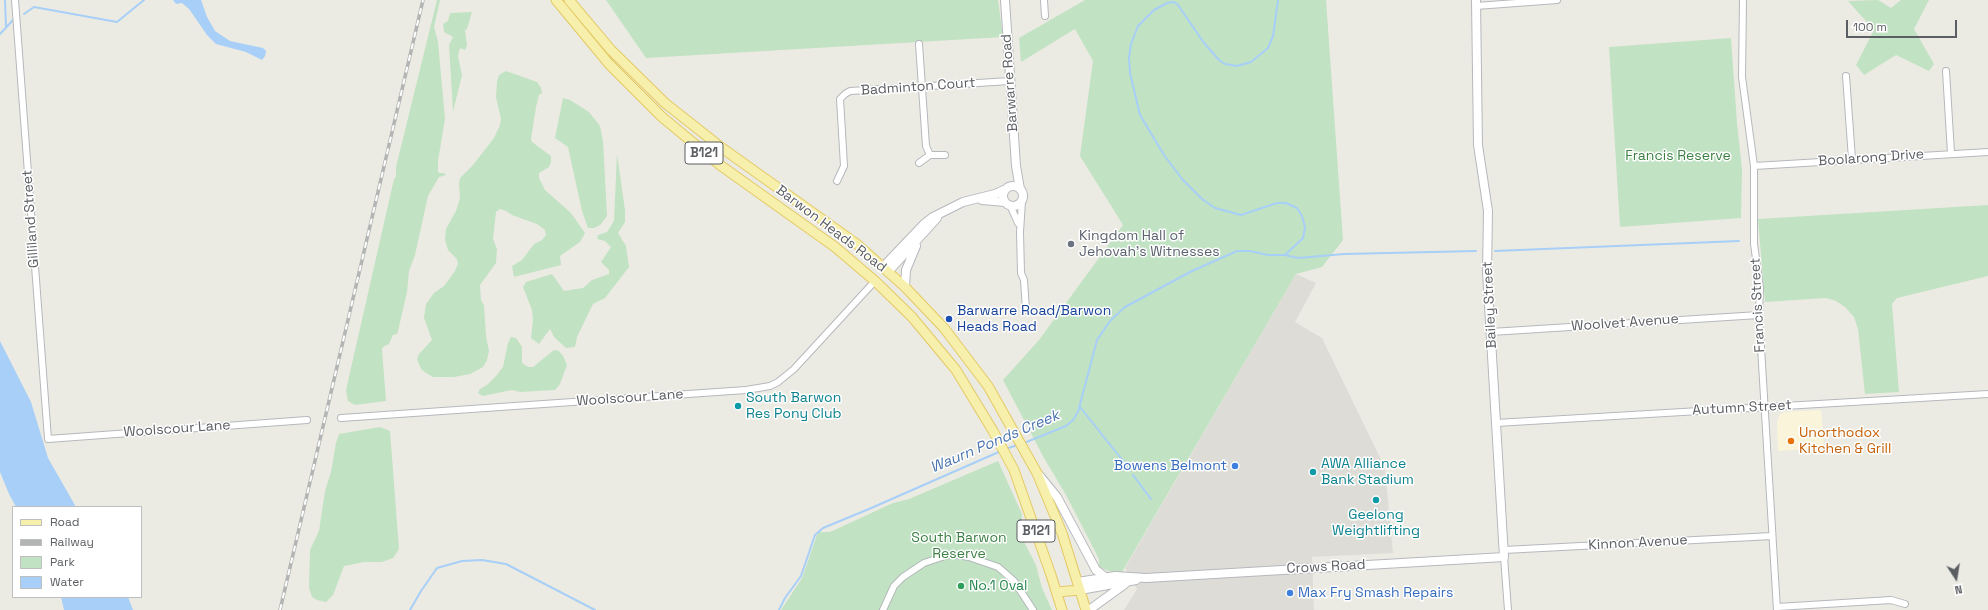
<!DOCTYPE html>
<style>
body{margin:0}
#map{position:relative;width:1988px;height:610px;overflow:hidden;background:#ecebe3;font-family:"Space Grotesk",sans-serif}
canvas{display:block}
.legend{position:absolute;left:12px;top:506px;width:130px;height:92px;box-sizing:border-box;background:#fff;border:1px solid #bdbfc0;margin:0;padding:5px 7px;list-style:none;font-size:12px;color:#5b5e62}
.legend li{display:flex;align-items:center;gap:8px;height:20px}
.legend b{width:20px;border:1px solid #bdbfc0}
.north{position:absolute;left:1936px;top:558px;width:40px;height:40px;-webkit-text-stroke:3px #fff;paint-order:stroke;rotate:168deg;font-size:11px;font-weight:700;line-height:16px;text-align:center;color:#5b5e62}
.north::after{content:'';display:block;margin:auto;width:14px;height:18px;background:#5b5e62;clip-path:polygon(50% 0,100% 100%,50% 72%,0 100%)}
.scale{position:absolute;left:1846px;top:20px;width:111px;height:18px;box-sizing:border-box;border:2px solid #5b5e62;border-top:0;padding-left:5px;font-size:12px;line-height:14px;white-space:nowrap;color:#5b5e62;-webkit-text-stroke:3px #fff;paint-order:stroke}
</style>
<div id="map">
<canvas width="1988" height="610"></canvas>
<ul class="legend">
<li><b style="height:5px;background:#f7f0ad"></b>Road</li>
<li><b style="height:5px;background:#b3b4b4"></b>Railway</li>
<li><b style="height:11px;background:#c1e2c3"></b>Park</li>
<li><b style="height:11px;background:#a8cff7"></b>Water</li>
</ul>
<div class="north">N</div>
<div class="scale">100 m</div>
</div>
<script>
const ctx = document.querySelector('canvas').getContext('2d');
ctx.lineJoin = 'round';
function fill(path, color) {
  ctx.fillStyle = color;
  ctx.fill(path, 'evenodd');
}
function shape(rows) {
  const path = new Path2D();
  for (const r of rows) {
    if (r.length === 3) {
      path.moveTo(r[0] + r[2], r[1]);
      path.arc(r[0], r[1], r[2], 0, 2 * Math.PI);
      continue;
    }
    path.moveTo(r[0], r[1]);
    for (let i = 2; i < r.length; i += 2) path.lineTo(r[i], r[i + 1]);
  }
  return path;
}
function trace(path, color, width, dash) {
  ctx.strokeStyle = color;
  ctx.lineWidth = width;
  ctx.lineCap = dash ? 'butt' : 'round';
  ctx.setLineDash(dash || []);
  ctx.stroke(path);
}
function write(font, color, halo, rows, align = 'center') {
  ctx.font = font + ' "Space Grotesk",sans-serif';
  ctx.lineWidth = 3;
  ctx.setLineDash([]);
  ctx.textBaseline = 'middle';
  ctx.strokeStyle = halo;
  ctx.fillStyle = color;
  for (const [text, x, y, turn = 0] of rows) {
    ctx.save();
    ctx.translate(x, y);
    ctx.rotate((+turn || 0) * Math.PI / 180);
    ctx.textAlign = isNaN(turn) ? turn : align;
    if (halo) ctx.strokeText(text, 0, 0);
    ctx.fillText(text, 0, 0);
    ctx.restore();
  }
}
const commercial = shape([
 [1821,410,1824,448,1778,451,1777,423,1780,414,1785,412]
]);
const industrial = shape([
 [1296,274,1316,283,1295,322,1322,338,1385,468,1393,553,1312,557,1314,610,1124,610,1137,589,1125,568]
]);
const green = shape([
 [437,0,440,0,434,27,438,42,445,119,438,161,438,171,439,173,444,173,446,175,439,177,428,196,415,255,409,271,407,292,398,331,397,334,393,335,389,344,384,346,382,349,386,401,355,405,348,401,346,390,394,179,396,177,396,167],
 [606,0,998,0,1003,37,646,58],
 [1085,0,1326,0,1343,240,1322,267,1296,274,1122,572,1109,571,1099,567,1099,559,1066,495,1044,458,1003,380,1039,340,1123,225,1080,156,1093,61,1075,29,1021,62,1019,38],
 [1878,0,1891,8,1901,0,1929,0,1914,29,1934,64,1929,71,1896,55,1864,75,1856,65,1874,30,1848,1],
 [472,12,467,29,465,30,467,45,465,50,460,48,458,56,462,75,453,112,449,45,453,37,444,32,443,24,448,21,450,13],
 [1731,38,1737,123,1742,169,1741,218,1620,227,1609,47],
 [506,71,537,82,541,88,542,93,539,95,536,107,531,139,532,142,551,156,551,162,549,167,539,173,539,178,545,190,571,213,585,233,580,242,560,256,561,265,514,277,512,266,522,260,534,244,542,240,546,235,545,230,537,224,512,215,506,211,500,209,496,212,493,239,497,249,496,263,480,285,481,300,484,305,486,336,489,351,487,360,483,367,470,374,454,377,433,377,426,373,421,369,417,359,419,354,432,340,424,318,426,304,434,293,444,286,455,271,458,264,457,259,448,250,445,240,446,229,456,211,460,198,459,184,460,178,473,165,494,138,500,125,501,119,496,97,497,81,499,75],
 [563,98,570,100,589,112,600,126,603,141,607,216,600,225,594,228,588,228,582,211,568,147,555,138],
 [617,154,625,210,625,222,618,233,626,246,629,267,605,298,593,304,577,337,575,347,566,348,554,337,550,329,539,344,531,338,533,320,532,310,523,287,526,282,552,274,564,291,583,288,592,280,609,274,609,270,601,262,611,247,605,241,597,239,598,235,607,232,614,221],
 [1988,205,1988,276,1897,298,1892,304,1899,392,1865,394,1858,329,1854,317,1845,307,1836,301,1826,298,1765,302,1758,219],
 [511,337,516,338,522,347,522,363,528,367,533,367,554,350,559,351,563,356,567,365,560,384,555,390,520,392,512,390,483,396,478,393,480,389,487,385,496,376,503,367,508,343],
 [380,427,390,431,399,549,393,558,382,562,364,562,344,566,333,595,326,602,317,600,312,597,309,588,310,550,319,531,325,491,331,472,336,443,339,434],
 [998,461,1022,514,1021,532,1023,540,1036,565,1042,588,1052,610,781,610,802,578,818,532,830,532,893,503,909,499]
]);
const water = shape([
 [173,0,201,0,207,17,215,31,230,41,263,48,266,51,265,56,262,60,246,52,216,44,207,35,189,9,182,3,176,4],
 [0,341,31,402,48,458,76,507,16,507,9,494,0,472],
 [61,597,128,597,133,610,64,610]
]);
const stream = shape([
 [5,0,6,27],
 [24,14,34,7,117,22,144,0],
 [0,34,13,20],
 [1495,251,1739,241],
 [1285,255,1298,258,1344,254,1476,251],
 [1080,407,1127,466],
 [1024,443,1066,426,1073,420,1078,412,1097,340,1110,321,1125,307,1192,271,1237,251,1250,251,1268,255,1285,255,1303,238,1305,227,1302,216,1297,208,1286,203,1277,203,1241,215,1215,208,1202,199,1182,179,1164,155,1140,115,1130,73,1129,57,1131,44,1138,26,1154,10,1167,3,1174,2,1178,5,1204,43,1219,60,1225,64,1237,66,1251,62,1268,48,1273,36,1278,0],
 [1005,449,1018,445],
 [1133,475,1151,499],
 [410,610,421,591,437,568,462,561,482,560,506,564,595,610],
 [779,610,785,598,801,576,815,535,823,528,869,509,1001,451]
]);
const street = shape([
 [15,0,48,439,307,420],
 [1044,0,1045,16],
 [1743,0,1742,77,1754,166,1754,244,1760,288,1759,315,1777,610],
 [1476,6,1557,0],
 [919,44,926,146,930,155],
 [1946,71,1951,153],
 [1846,76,1852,159],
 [919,163,930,155,945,155],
 [1754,166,1988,152],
 [837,181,844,166,840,99,845,94,850,91,1010,81],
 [1022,201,1020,232,1021,273,1024,280,1026,310],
 [1010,205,1018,223],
 [1491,332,1759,315],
 [341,418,746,390,770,386,778,382,794,369,875,281],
 [1496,423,1988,394],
 [1504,550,1772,536],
 [1504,557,1508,610],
 [1777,607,1891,600,1905,604],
 [883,610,894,586,903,577,924,563,951,554,969,557,998,567,1014,581,1033,610]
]);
const secondary = shape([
 [1005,0,1016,166,1020,189],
 [1013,196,10],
 [982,200,1005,202],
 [883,267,924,224,933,217,963,202,995,194,1006,189],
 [888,272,937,218],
 [905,287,906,270,916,246],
 [1039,475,1057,497,1096,570,1105,577],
 [1078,582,1115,576,1146,578,1504,557,1487,272,1488,211,1478,145,1476,0],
 [1080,590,1136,580],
 [1089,610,1125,584]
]);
const primary = shape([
 [556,0,609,64,662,117,720,165,835,247,875,281,912,317,956,370,993,431,1014,470,1051,575,1062,610],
 [569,0,611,50,665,103,722,148,858,245,905,287,944,328,988,386,1037,473,1062,533,1086,610],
 [1057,592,1080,590]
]);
const rail = shape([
 [280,610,423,0]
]);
const markers = [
 [1071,244,4,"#6b7280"],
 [949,319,4,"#1a4fb4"],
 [738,406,4,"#0f9aa8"],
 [1791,441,4,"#e8710a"],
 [1235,466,4,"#3f7fe0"],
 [1313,472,4,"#0f9aa8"],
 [1376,500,4,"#0f9aa8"],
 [961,586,4,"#2e9e5b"],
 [1290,593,4,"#3f7fe0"]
];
const shields = [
 [704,153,38],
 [1036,531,38]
];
const shieldNames = [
 ["B121",704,153],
 ["B121",1036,531]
];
const streetNames = [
 ["Barwarre Road",1010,83,-94],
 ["Badminton Court",918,87,-4],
 ["Boolarong Drive",1871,158,-4],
 ["Gilliland Street",31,219,-94],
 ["Barwon Heads Road",831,229,37],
 ["Bailey Street",1490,305,-93],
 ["Francis Street",1758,305,-93],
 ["Woolvet Avenue",1625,323,-4],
 ["Woolscour Lane",630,398,-4],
 ["Autumn Street",1742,408,-3],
 ["Woolscour Lane",177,429,-4],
 ["Kinnon Avenue",1638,543,-3],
 ["Crows Road",1326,567,-3]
];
const parkNames = [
 ["Francis Reserve",1678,156],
 ["South Barwon",959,538],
 ["Reserve",959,554]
];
const worshipNames = [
 ["Kingdom Hall of",1079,236],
 ["Jehovah's Witnesses",1079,252]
];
const transitNames = [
 ["Barwarre Road/Barwon",957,311],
 ["Heads Road",957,327]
];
const cultureNames = [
 ["South Barwon",746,398],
 ["Res Pony Club",746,414],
 ["AWA Alliance",1321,464],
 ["Bank Stadium",1321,480],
 ["Geelong",1376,515,"center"],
 ["Weightlifting",1376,531,"center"]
];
const foodNames = [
 ["Unorthodox",1799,433],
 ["Kitchen & Grill",1799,449]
];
const shopNames = [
 ["Bowens Belmont",1227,466],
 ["Max Fry Smash Repairs",1298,593,"left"]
];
const leisureNames = [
 ["No.1 Oval",969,586]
];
const waterNames = [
 ["Waurn Ponds Creek",995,442,-23]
];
fill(commercial, '#faf5da');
fill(industrial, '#dedcd7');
fill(green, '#c1e2c3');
fill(water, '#a8cff7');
trace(stream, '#a8cff7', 2);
trace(street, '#b5b8bc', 8);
trace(secondary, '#b6b8be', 10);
trace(primary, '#e4c964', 11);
trace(street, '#fff', 6);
trace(secondary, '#fff', 8);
trace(primary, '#f7f0ad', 9);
trace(rail, '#b3b4b4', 3.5);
trace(rail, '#fff', 2, [6]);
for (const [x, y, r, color] of markers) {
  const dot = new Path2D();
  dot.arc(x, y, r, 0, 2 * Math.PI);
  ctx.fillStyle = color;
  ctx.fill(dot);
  trace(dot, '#fff', 1.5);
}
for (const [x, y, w] of shields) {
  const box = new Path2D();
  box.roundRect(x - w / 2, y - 11, w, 22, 3);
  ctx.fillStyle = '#fff';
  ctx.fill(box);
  trace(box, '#5b5e62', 1);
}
write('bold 13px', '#5b5e62', null, shieldNames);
write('14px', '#5b5e62', '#fff', streetNames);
write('14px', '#3c8044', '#fff', parkNames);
write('14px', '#5b616d', '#fff', worshipNames, 'left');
write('14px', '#164399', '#fff', transitNames, 'left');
write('14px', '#0d838f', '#fff', cultureNames, 'left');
write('14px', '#c56008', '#fff', foodNames, 'left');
write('14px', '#366cbe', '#fff', shopNames, 'right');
write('14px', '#27864d', '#fff', leisureNames, 'left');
write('italic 15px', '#4a75af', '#fff', waterNames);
</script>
